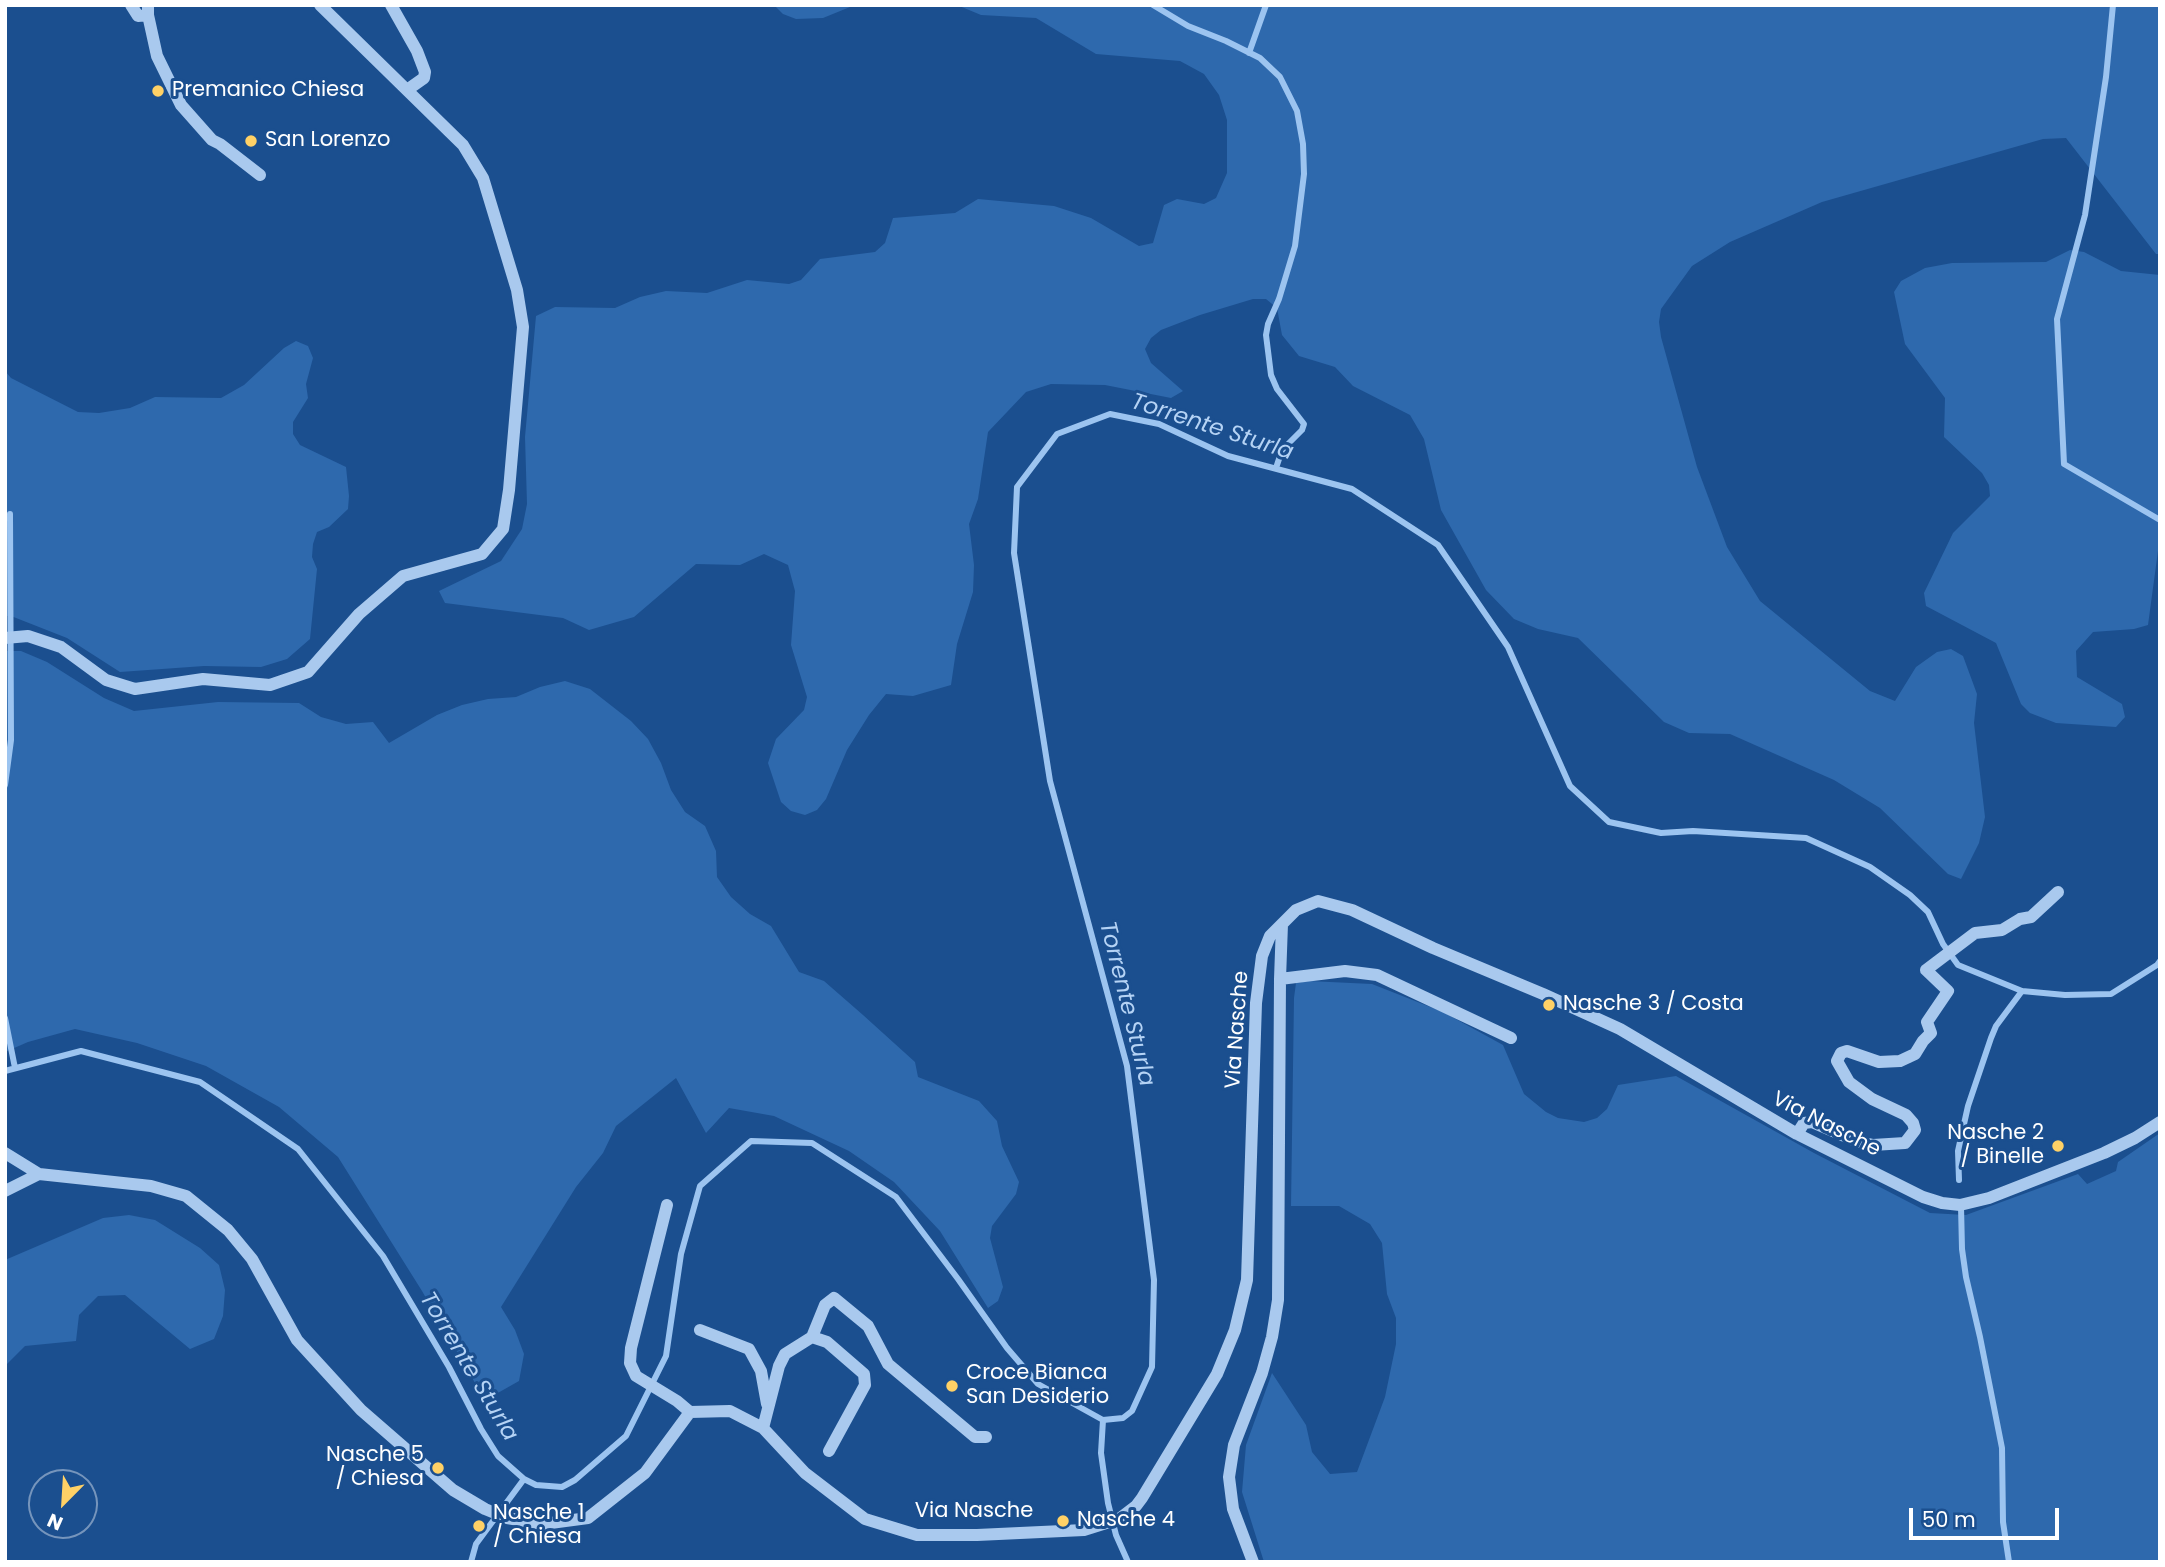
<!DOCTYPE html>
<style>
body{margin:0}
#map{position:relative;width:2165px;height:1567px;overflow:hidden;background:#1b4f8f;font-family:Poppins,sans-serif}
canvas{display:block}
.frame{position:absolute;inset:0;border:7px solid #fff;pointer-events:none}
.north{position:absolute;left:28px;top:1469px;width:70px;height:70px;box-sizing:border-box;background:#1b4f8f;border:2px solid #7695bc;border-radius:50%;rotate:204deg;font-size:19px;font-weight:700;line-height:28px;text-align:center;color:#fff}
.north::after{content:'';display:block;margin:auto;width:24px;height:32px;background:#ffd166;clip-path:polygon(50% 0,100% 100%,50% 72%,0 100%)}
.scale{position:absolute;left:1909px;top:1508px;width:150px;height:32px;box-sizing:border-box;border:4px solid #fff;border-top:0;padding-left:9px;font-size:21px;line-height:24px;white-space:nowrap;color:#fff;-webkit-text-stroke:5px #1b4f8f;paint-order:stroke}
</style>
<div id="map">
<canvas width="2165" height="1567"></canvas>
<div class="frame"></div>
<div class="north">N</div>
<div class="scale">50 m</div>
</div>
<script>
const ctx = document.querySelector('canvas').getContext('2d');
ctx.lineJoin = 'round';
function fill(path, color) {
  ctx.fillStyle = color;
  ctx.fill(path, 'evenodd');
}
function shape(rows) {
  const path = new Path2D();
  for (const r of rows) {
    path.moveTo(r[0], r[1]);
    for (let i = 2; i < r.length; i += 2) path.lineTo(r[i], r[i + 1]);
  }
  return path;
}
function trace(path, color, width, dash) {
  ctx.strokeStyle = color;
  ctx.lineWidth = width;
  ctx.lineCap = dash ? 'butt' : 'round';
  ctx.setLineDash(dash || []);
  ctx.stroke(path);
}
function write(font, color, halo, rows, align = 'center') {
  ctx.font = font + ' Poppins,sans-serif';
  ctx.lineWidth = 6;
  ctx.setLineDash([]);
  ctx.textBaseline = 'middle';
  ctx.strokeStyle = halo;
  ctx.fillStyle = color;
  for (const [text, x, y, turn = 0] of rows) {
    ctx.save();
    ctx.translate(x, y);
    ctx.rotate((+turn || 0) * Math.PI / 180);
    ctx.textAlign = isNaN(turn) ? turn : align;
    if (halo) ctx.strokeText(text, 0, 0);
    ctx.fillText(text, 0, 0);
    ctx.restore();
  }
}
const green = shape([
 [774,5,862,5,850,7,823,18,796,19,783,14],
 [957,5,2160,5,2160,254,2156,254,2066,138,2043,139,1822,202,1730,242,1692,266,1661,309,1659,322,1661,337,1697,467,1727,547,1760,601,1870,691,1895,701,1916,667,1937,652,1951,649,1963,656,1977,694,1974,723,1985,817,1979,843,1961,879,1948,874,1880,808,1834,780,1730,734,1689,733,1664,722,1578,638,1538,629,1514,619,1486,590,1441,510,1424,439,1410,415,1353,386,1335,367,1299,356,1282,335,1277,308,1266,299,1253,299,1200,315,1161,330,1151,338,1145,349,1151,363,1183,391,1171,398,1105,385,1051,384,1026,392,988,432,978,499,969,524,974,565,973,592,957,644,951,685,913,696,886,694,869,715,847,750,826,799,817,810,805,815,791,811,781,802,768,763,776,739,804,710,807,697,791,645,795,591,788,565,764,554,740,565,696,564,634,617,589,630,563,618,445,603,439,591,501,561,522,529,527,504,525,437,536,316,555,307,615,308,640,297,666,291,707,293,747,280,789,284,801,280,820,259,875,252,885,243,893,218,955,213,978,199,1054,206,1091,218,1139,246,1153,243,1164,205,1177,199,1204,204,1216,198,1227,173,1227,120,1219,95,1204,74,1180,61,1096,54,1036,18,981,15],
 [2070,250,2084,252,2121,271,2160,275,2160,536,2148,625,2134,629,2093,632,2076,651,2077,677,2122,704,2125,717,2116,727,2056,723,2030,713,2021,704,1996,643,1926,606,1924,593,1953,533,1990,496,1989,485,1982,473,1944,437,1945,398,1905,344,1894,292,1901,281,1925,268,1952,263,2046,262],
 [296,341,308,346,313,358,306,384,308,398,293,422,293,434,300,445,346,467,349,496,348,509,329,527,317,532,313,544,312,557,317,569,310,639,287,659,261,667,204,666,120,672,67,638,11,616,5,616,5,371,11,378,78,412,99,413,130,408,155,397,221,398,244,385,284,348],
 [5,651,21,651,47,662,104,698,134,711,218,702,299,703,321,717,346,724,373,722,389,743,437,715,462,705,488,699,516,697,540,687,565,681,590,689,631,721,648,739,661,763,671,790,685,812,705,826,716,851,717,877,731,897,750,914,771,926,799,972,824,981,863,1015,915,1062,918,1077,979,1101,997,1121,1002,1146,1019,1182,1016,1194,992,1226,990,1238,1003,1287,998,1301,988,1308,940,1231,894,1182,849,1151,774,1116,729,1108,706,1133,676,1078,616,1126,603,1153,576,1187,501,1307,515,1330,524,1354,519,1381,496,1394,482,1395,422,1291,338,1157,279,1107,206,1066,137,1043,75,1029,28,1042,5,1052],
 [1309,981,1372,984,1443,1012,1503,1045,1524,1094,1546,1112,1558,1118,1584,1122,1597,1118,1607,1109,1618,1085,1676,1076,1814,1153,1930,1213,1966,1215,2078,1174,2087,1184,2116,1171,2118,1162,2160,1133,2160,1562,1264,1562,1242,1492,1246,1445,1272,1373,1306,1425,1312,1452,1330,1474,1357,1472,1385,1397,1396,1344,1396,1318,1387,1294,1382,1243,1370,1224,1339,1206,1291,1206,1294,998,1296,983],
 [129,1215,155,1220,200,1248,219,1265,225,1290,223,1316,214,1339,190,1349,125,1295,98,1296,79,1315,76,1341,25,1346,5,1366,5,1260,103,1218]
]);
const stream = shape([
 [1153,5,1188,26,1226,41,1260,58,1280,77,1297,111,1303,144,1304,174,1295,246,1279,299,1268,324,1266,335,1271,375,1277,389,1304,424,1302,430,1282,450,1276,468],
 [2113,5,2106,77,2085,215,2057,319,2064,464,2160,520],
 [1249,53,1266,5],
 [5,785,11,740,10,514],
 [5,1018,15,1068],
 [5,1071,81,1051,200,1082,298,1149,383,1256,449,1367,481,1429,498,1456,524,1479,536,1485,562,1487,575,1480,626,1436,666,1356,681,1254,700,1186,751,1141,812,1143,896,1197,958,1279,1007,1348,1038,1384,1103,1420,1123,1418,1132,1411,1152,1367,1154,1280,1127,1066,1050,781,1014,553,1017,487,1057,434,1110,414,1159,424,1228,456,1352,489,1438,545,1508,647,1570,786,1609,822,1661,833,1693,831,1806,838,1870,867,1910,895,1928,912,1943,944,1958,965,2022,991,2065,995,2111,994,2157,965,2160,961],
 [1959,1180,1958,1151,1968,1106,1991,1038,1996,1026,2022,991],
 [1961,1206,1962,1249,1966,1277,1980,1337,2002,1448,2003,1522,2009,1562],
 [1103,1420,1101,1453,1108,1503,1116,1535,1128,1562],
 [471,1562,476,1544,524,1479]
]);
const minor = shape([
 [131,5,138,16,148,15],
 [148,5,148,15,157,56,181,105,212,140,220,144,260,175],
 [391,5,417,51,425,72,424,78,407,90],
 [5,638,28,636,61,647,106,680,135,689,203,679,270,685,308,672,359,614,403,576,482,554,503,529,509,490,523,327,517,290,483,178,463,145,320,5],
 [1280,979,1345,971,1377,975,1511,1038],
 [1797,1134,1804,1123,1812,1122,1856,1141,1873,1145,1905,1143,1915,1130,1913,1123,1906,1115,1872,1099,1849,1082,1837,1061,1841,1053,1847,1051,1879,1062,1900,1061,1915,1054,1923,1041,1931,1033,1927,1022,1948,991,1926,970,1975,933,2002,930,2020,919,2031,917,2058,892],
 [5,1153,39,1174],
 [5,1191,39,1174,151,1186,186,1196,228,1230,252,1259,297,1340,361,1410,453,1490,485,1509,507,1518,543,1524,588,1518,645,1473,690,1412,730,1411,763,1428,805,1473,865,1519,917,1535,977,1535,1084,1530,1119,1519,1136,1506,1142,1498,1217,1374,1235,1330,1247,1280,1256,1003,1262,956,1270,936,1296,910,1318,901,1352,910,1433,948,1543,994,1620,1029,1797,1134,1923,1197,1942,1203,1960,1205,1989,1198,2104,1153,2135,1138,2160,1122],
 [667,1205,631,1348,630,1363,636,1376,677,1401,690,1412],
 [700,1330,749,1349,761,1371,767,1404],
 [812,1337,825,1305,834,1298,868,1326,888,1364,975,1437,986,1437],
 [763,1428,779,1366,785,1354,812,1337,827,1342,864,1374,865,1385,829,1451],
 [1253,1562,1233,1509,1229,1477,1234,1445,1262,1373,1272,1337,1278,1300,1280,979,1282,924]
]);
const markers = [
 [158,91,7,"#ffd166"],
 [251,141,7,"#ffd166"],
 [1549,1005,7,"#ffd166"],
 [2058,1146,7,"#ffd166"],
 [952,1386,7,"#ffd166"],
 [438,1468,7,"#ffd166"],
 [1063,1521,7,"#ffd166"],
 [479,1526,7,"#ffd166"]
];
const poiNames = [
 ["Premanico Chiesa",172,91],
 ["San Lorenzo",265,141],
 ["Nasche 3 / Costa",1563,1005],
 ["Nasche 2",2044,1134,"right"],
 ["/ Binelle",2044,1158,"right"],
 ["Croce Bianca",966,1374],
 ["San Desiderio",966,1398],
 ["Nasche 5",424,1456,"right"],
 ["/ Chiesa",424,1480,"right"],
 ["Nasche 1",493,1514],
 ["/ Chiesa",493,1538],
 ["Nasche 4",1077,1521]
];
const streetNames = [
 ["Via Nasche",1238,1030,-86],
 ["Via Nasche",1826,1125,27],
 ["Via Nasche",974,1512]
];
const waterNames = [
 ["Torrente Sturla",1212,428,18],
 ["Torrente Sturla",1126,1004,76],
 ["Torrente Sturla",468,1367,59]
];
fill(green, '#2e69ad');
trace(stream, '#9cc4f0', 6);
trace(minor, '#a9c9ee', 12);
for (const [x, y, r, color] of markers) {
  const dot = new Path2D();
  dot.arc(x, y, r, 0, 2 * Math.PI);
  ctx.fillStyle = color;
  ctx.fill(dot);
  trace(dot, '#1b4f8f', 2.5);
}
write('21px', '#fff', '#1b4f8f', poiNames, 'left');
write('21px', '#fff', '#1b4f8f', streetNames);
write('italic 23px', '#b5d3f5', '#1b4f8f', waterNames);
</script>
